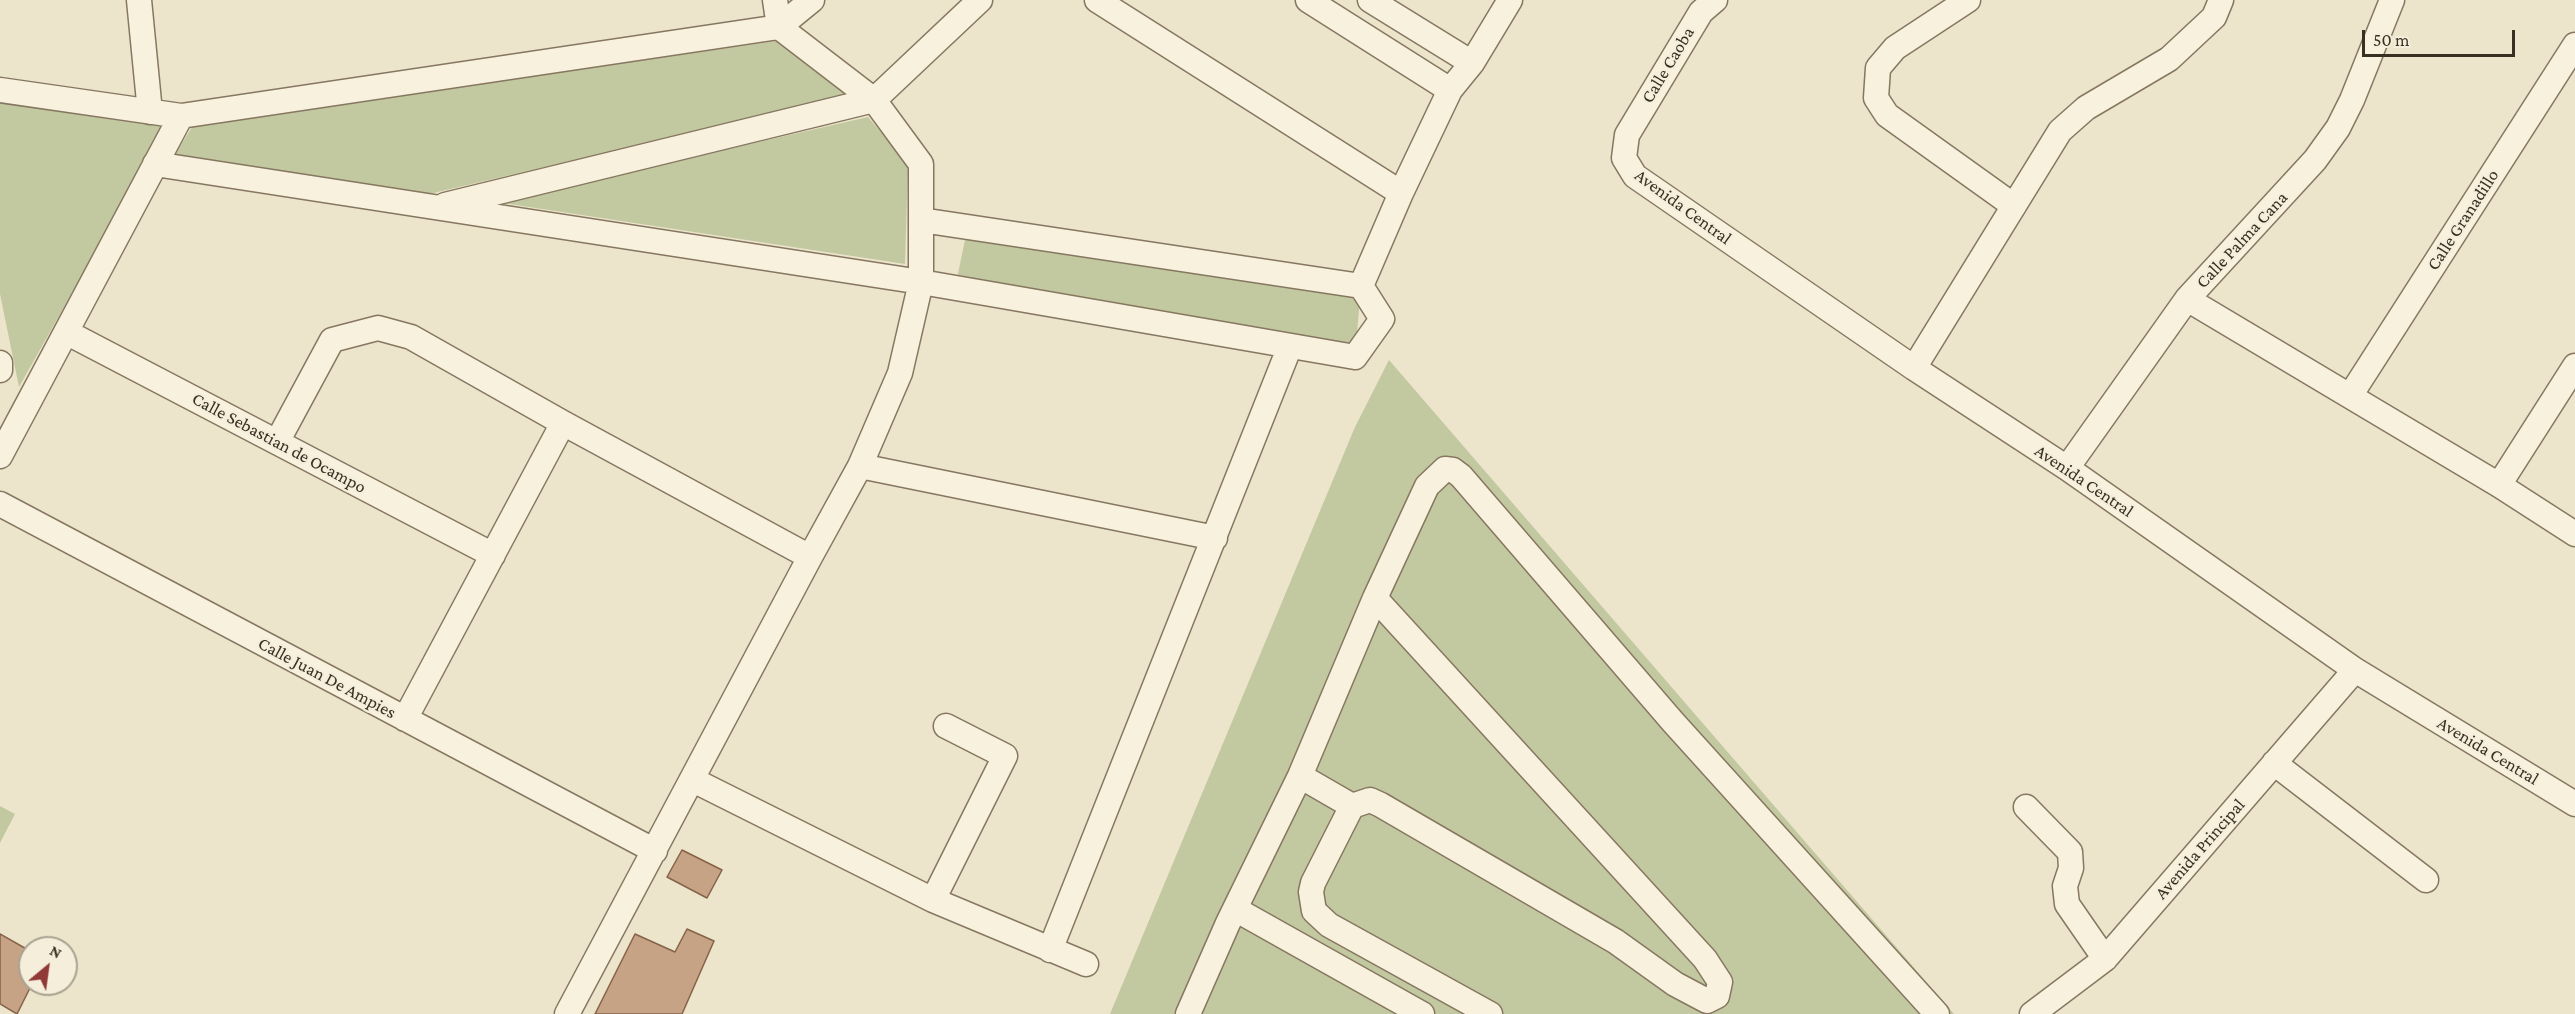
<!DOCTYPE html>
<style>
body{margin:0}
#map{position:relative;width:2575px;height:1014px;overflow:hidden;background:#ece4cb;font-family:"Crimson Pro",serif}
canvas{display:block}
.north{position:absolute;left:18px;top:936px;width:60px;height:60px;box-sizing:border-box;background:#f4eeda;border:2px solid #a9a291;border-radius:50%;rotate:29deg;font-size:16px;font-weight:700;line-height:24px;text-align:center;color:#392f23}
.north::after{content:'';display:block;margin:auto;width:21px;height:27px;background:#913936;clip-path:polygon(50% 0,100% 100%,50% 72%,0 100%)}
.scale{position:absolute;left:2362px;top:30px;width:153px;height:27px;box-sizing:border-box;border:3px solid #392f23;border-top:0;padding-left:8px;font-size:18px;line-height:21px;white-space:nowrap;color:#392f23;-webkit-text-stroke:4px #f4eeda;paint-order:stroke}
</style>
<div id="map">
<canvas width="2575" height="1014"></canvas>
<div class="north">N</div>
<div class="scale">50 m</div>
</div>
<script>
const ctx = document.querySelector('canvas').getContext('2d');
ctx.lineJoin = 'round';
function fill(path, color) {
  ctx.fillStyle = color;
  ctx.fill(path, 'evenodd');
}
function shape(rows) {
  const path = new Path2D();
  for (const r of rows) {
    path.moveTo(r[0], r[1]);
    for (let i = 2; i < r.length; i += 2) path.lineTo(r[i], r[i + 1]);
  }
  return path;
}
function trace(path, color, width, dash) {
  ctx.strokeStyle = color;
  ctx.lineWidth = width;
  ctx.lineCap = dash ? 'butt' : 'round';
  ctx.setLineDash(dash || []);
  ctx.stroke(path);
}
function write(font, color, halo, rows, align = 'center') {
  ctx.font = font + ' "Crimson Pro",serif';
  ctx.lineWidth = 4.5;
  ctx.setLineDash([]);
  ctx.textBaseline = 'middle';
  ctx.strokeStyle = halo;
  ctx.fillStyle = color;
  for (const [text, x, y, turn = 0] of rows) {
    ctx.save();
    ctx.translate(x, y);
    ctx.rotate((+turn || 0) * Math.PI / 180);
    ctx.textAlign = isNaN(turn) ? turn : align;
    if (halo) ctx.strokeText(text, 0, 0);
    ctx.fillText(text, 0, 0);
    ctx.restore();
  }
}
const green = shape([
 [777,41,848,96,429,194,174,156,194,124],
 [0,103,167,124,19,387,0,294],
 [868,117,908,164,905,264,496,202],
 [965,226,1361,286,1355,357,955,288,965,240],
 [1389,360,1954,1014,1110,1014,1355,427],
 [0,806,15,814,0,843]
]);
const building = shape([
 [682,850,722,870,707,898,667,877,682,850],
 [687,929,714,941,682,1014,595,1014,635,934,675,952,687,929],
 [0,934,30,951,20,969,30,975,30,988,17,1014,0,1004,0,934]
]);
const minor = shape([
 [139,0,150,112],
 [1097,0,1401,193],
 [1308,0,1450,90],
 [1370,0,1472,63],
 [1715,0,1701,12,1627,135,1624,158,1635,176,1914,368,2067,468,2355,670,2575,804],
 [1968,0,1895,48,1878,68,1876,98,1887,115,2014,206],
 [0,90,181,116,779,27,812,0],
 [155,164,921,282,1355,357,1382,319,1361,286,921,220],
 [445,205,874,100,980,0],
 [1361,286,1401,193,1450,90,1472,63,1510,0],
 [2187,299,2499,485,2575,534],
 [66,332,493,555],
 [0,363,0,370],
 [1914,368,2060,131,2086,108,2169,59,2214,17,2221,0],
 [2350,396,2575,45],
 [277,442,332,340,378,328,411,337,563,423,810,557],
 [0,456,181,116],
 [860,466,1215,538],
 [2067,468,2187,299,2315,160,2338,128,2352,100,2392,0],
 [2499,485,2575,366],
 [0,504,655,851],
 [405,719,563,423],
 [2274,763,2426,880],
 [1300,776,1375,598,1427,486,1445,469,1453,470,1461,476,1673,722,1937,1014],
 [693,780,933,900,1086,964],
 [1352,806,1313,883,1311,892,1314,911,1329,925,1490,1014],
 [2026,807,2070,852,2071,868,2065,886,2067,904,2105,959],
 [933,900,1005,756,946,726],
 [1235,909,1422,1014],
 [1050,950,1290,346],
 [567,1014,810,557,860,466,900,373,921,282,921,164,874,100,779,27,775,0],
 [1188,1014,1228,923,1300,776,1352,806,1370,800,1381,805,1615,941,1675,984,1707,1001,1717,996,1720,982,1705,959,1375,598],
 [2032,1014,2105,959,2355,670]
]);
const streetNames = [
 ["Calle Caoba",1668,65,-59],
 ["Avenida Central",1683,207,36],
 ["Calle Granadillo",2463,220,-57],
 ["Calle Palma Cana",2242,240,-47],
 ["Calle Sebastian de Ocampo",279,443,28],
 ["Avenida Central",2084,481,34],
 ["Calle Juan De Ampies",327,678,28],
 ["Avenida Central",2488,751,31],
 ["Avenida Principal",2200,849,-49]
];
fill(green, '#c2c9a0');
fill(building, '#c6a385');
trace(building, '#856348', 1.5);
trace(minor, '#877761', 27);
trace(minor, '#f7f1de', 24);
write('18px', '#392f23', '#f4eeda', streetNames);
</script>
